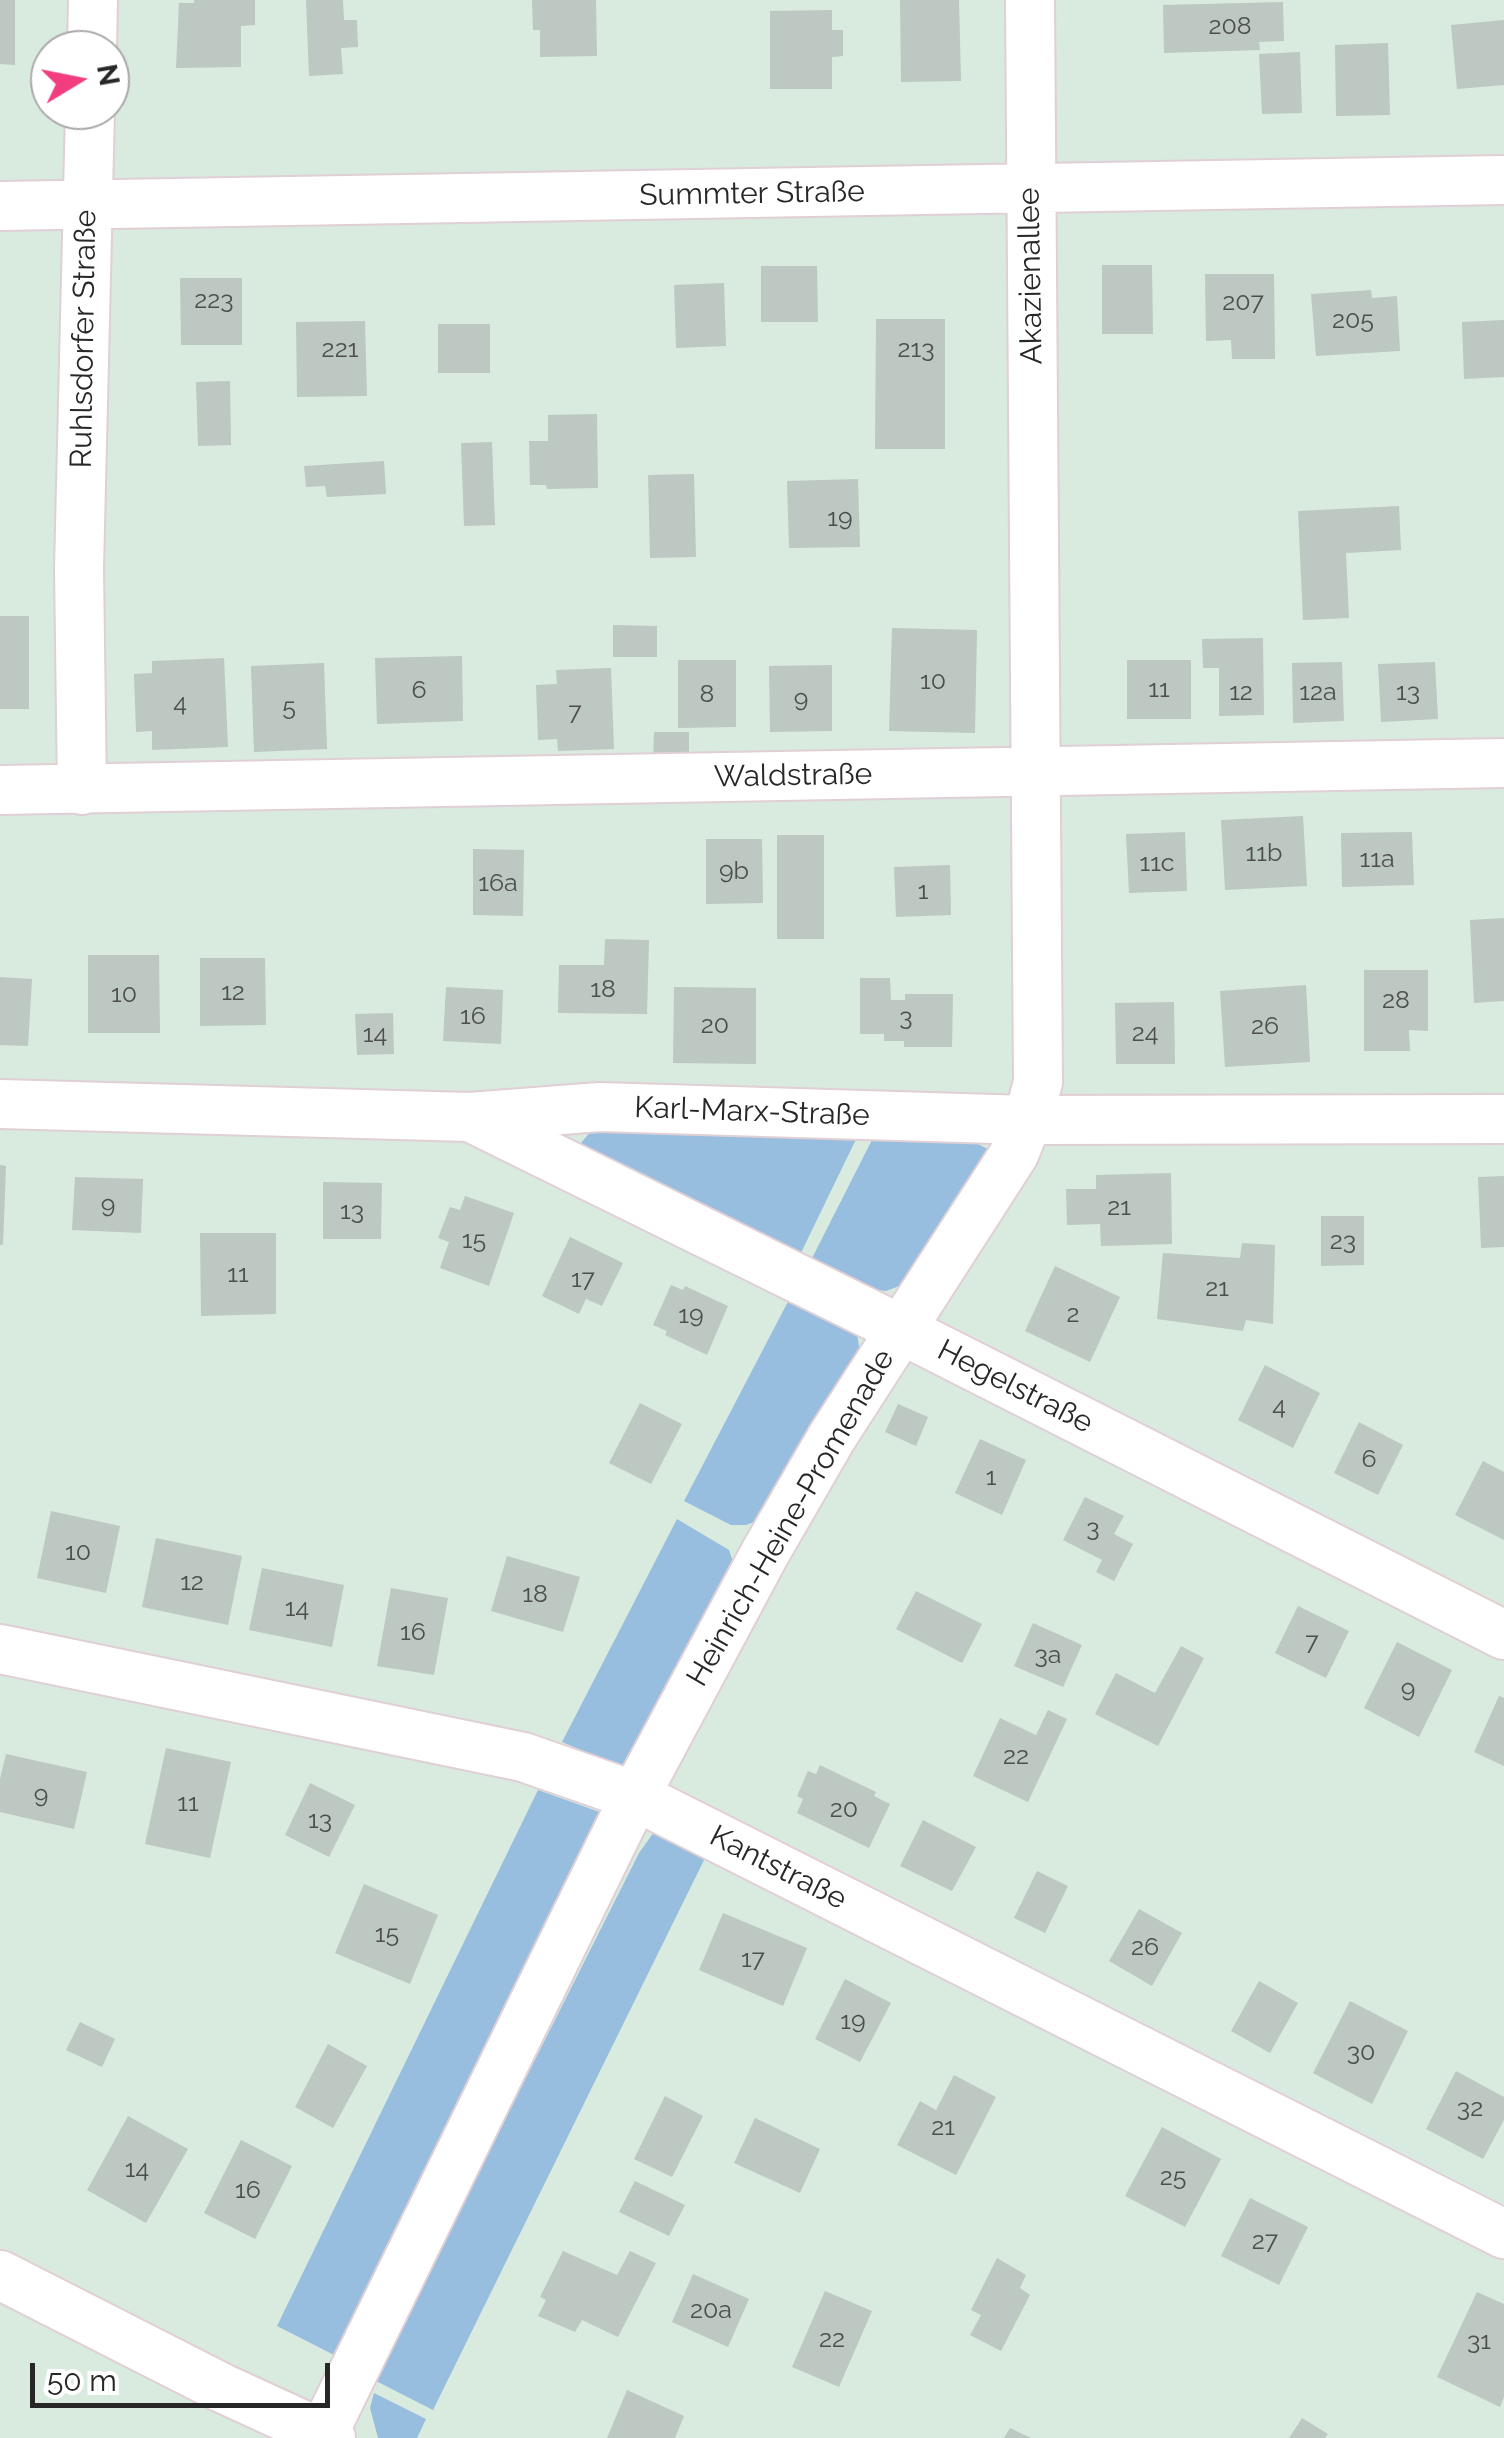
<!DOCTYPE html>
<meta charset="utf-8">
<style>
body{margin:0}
#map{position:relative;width:1504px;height:2438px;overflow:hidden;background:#d9eadf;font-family:Raleway,sans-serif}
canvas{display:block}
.north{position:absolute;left:30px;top:30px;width:100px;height:100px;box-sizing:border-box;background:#fff;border:2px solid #a9a9a9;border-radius:50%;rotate:80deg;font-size:28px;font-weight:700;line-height:40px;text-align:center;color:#272727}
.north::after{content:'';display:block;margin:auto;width:35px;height:45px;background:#f33d81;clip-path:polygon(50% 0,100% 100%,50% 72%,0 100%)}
.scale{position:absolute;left:30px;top:2363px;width:300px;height:45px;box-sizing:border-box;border:5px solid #272727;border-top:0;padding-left:12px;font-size:30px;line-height:35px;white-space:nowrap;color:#272727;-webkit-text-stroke:8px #fff;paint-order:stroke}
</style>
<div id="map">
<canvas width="1504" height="2438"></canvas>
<div class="north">N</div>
<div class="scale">50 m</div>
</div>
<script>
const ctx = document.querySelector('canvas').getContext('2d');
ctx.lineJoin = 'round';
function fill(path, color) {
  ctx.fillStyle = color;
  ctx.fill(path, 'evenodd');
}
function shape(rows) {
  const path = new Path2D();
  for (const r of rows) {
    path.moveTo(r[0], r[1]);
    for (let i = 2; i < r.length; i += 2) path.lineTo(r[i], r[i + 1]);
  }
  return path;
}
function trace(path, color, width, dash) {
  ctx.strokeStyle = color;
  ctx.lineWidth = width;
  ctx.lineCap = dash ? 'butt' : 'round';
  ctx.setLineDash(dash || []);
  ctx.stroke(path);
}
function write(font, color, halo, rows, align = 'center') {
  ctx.font = font + ' Raleway,sans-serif';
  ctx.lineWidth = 8;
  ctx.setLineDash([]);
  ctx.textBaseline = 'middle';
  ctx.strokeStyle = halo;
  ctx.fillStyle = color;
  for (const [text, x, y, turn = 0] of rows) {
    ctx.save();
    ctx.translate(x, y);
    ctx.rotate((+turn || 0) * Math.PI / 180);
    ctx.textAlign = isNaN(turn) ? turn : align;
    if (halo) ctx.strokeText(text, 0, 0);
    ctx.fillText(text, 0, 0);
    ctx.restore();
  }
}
const green = shape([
 [593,1129,861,1129,796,1263,580,1156,580,1144],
 [875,1134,959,1135,992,1151,910,1282,886,1291,855,1287,806,1270],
 [793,1292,855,1324,861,1356,763,1519,746,1525,731,1525,684,1501],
 [677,1519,729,1550,738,1576,639,1757,619,1766,562,1742],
 [538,1790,605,1814,340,2358,277,2326],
 [654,1832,707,1854,433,2410,374,2380,639,1853],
 [374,2393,426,2419,417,2438,378,2438,370,2408]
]);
const building = shape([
 [0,0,15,0,15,65,0,64],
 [194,0,255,0,255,25,241,26,241,67,176,68,179,3,194,3],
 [306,0,343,0,344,20,357,20,358,47,341,48,343,74,309,76],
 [532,0,596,0,597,56,540,57,540,30,533,30],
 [900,0,959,0,961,81,901,82],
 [1283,2,1284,41,1259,42,1260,50,1164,53,1163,5],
 [832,10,832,30,843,30,843,56,832,57,832,89,770,89,770,11],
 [1504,20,1504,85,1457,89,1451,25],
 [1388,43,1390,115,1336,116,1335,45],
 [1300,52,1302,113,1262,114,1259,54],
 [1102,265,1152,265,1153,334,1102,334],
 [761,266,817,266,818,322,761,322],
 [1205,274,1274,274,1275,359,1232,359,1231,340,1206,341],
 [180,278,242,278,242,345,181,345],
 [724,283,726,346,676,348,674,285],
 [1371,290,1372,298,1397,296,1400,351,1316,356,1311,294],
 [876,319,945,319,945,449,875,449],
 [1504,320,1504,377,1464,379,1462,322],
 [365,321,367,396,297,397,296,322],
 [438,324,490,324,490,373,438,373],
 [230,381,231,445,198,446,196,382],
 [597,414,598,488,547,489,546,485,530,485,529,441,548,441,548,415],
 [492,442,495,525,464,526,461,443],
 [384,461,386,494,327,497,325,486,306,487,304,466],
 [694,474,696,557,650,558,648,475],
 [858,479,860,547,789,548,787,481],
 [1399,506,1401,550,1346,553,1349,618,1303,620,1298,511],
 [0,616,29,616,29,709,0,709],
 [613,625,657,626,657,657,613,657],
 [892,628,977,630,975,733,889,731],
 [1263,638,1264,715,1219,716,1219,668,1203,668,1202,639],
 [462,656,463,721,377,724,375,658],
 [224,658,228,747,152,750,152,731,136,732,134,674,152,673,152,661],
 [678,660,736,660,736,727,678,728],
 [1127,660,1191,660,1191,719,1127,719],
 [1342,662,1344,721,1293,723,1292,663],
 [1435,662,1438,719,1381,722,1378,664],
 [324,663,327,749,254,752,251,666],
 [832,665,832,731,770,732,769,666],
 [611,668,614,749,558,751,557,739,538,740,536,685,557,684,556,670],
 [654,732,689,732,689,765,653,764],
 [1303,816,1307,886,1225,890,1221,820],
 [1185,832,1187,891,1129,893,1126,834],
 [1412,832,1414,885,1342,887,1341,833],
 [777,835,824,835,824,939,777,939],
 [706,839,762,839,763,903,706,904],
 [473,849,524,850,523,916,473,915],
 [950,865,951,915,896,917,894,867],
 [1504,918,1504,1001,1474,1003,1470,920],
 [605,939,649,940,647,1014,558,1013,559,965,604,965],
 [88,955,159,955,160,1033,88,1033],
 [200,958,265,958,266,1025,200,1026],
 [1364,970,1428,970,1428,1031,1409,1030,1410,1051,1364,1051],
 [0,977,32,979,28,1046,0,1045],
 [860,978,890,978,891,1000,905,1000,905,994,953,994,952,1047,904,1047,904,1041,884,1041,884,1034,860,1034],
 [1306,985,1310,1062,1225,1067,1220,991],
 [446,987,503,990,501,1044,443,1041],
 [674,987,756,988,756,1064,673,1063],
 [1174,1002,1175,1064,1116,1064,1115,1003],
 [393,1013,394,1054,357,1055,355,1014],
 [0,1165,6,1166,3,1245,0,1245],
 [1171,1173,1172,1244,1101,1246,1100,1224,1067,1225,1066,1189,1096,1189,1096,1175],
 [1504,1176,1504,1247,1481,1248,1478,1177],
 [75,1177,143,1179,141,1233,72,1230],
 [323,1182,382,1183,381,1239,323,1239],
 [465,1196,514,1213,489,1286,440,1268,449,1242,438,1238,450,1207,460,1210],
 [1321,1216,1364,1216,1364,1265,1321,1266],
 [200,1233,276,1233,276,1314,201,1316],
 [570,1237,623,1263,602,1306,586,1299,579,1314,542,1296],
 [1242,1243,1275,1245,1273,1324,1246,1320,1243,1331,1157,1319,1163,1253,1240,1258],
 [1055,1266,1120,1297,1090,1362,1025,1331],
 [671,1285,683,1290,685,1286,728,1306,707,1355,665,1335,667,1331,653,1325],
 [1265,1365,1320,1393,1293,1448,1238,1420],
 [640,1403,682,1424,651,1484,609,1463],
 [898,1404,928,1417,916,1446,885,1432],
 [1359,1422,1403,1445,1378,1495,1334,1473],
 [980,1439,1026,1460,1002,1515,955,1493],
 [1483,1461,1504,1472,1504,1540,1455,1515],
 [1085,1497,1124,1516,1114,1534,1133,1544,1114,1581,1096,1572,1102,1560,1063,1540],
 [51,1511,120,1526,106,1593,37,1578],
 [156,1538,242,1556,228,1625,142,1607],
 [507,1556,580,1577,563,1632,491,1611],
 [262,1568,344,1585,332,1647,249,1630],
 [391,1588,448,1598,434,1675,377,1666],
 [916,1591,982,1624,962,1663,896,1629],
 [1298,1606,1349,1631,1326,1678,1275,1653],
 [1033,1623,1082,1645,1063,1687,1014,1666],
 [1397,1642,1452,1670,1419,1737,1364,1708],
 [1181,1646,1204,1658,1158,1746,1095,1714,1116,1673,1155,1693],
 [1499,1696,1504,1698,1504,1766,1474,1752],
 [1048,1710,1067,1719,1028,1802,973,1776,1000,1718,1036,1735],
 [166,1748,231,1762,210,1858,145,1844],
 [6,1754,87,1772,74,1829,0,1812,0,1779],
 [820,1765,876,1792,874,1796,890,1804,869,1848,797,1813,803,1799,797,1796,808,1771,816,1774],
 [310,1783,355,1805,329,1857,285,1835],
 [923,1820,976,1847,952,1891,900,1866],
 [1037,1871,1068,1886,1045,1933,1014,1918],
 [364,1884,438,1915,410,1984,335,1953],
 [1139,1909,1182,1933,1152,1986,1109,1961],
 [723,1913,807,1948,783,2006,699,1970],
 [845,1979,891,2003,860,2062,815,2039],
 [1259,1981,1298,2003,1270,2053,1231,2031],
 [1350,2001,1408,2031,1372,2104,1313,2073],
 [80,2022,115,2039,102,2067,66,2050],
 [328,2044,367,2066,333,2128,295,2107],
 [1456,2071,1504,2097,1504,2120,1483,2159,1426,2129],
 [954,2075,996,2097,956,2175,897,2145,920,2101,936,2110],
 [665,2096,703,2116,672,2177,634,2159],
 [128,2116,188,2149,146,2223,87,2190],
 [755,2118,820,2149,800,2193,734,2163],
 [1162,2127,1221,2159,1185,2227,1125,2196],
 [241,2140,292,2166,255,2239,204,2213],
 [635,2181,685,2205,669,2236,619,2212],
 [1250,2198,1308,2227,1279,2285,1221,2256],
 [563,2251,617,2275,630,2251,656,2263,618,2337,582,2320,575,2332,538,2316,546,2300,540,2297],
 [997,2258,1026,2275,1020,2288,1030,2295,1001,2351,970,2335,981,2315,971,2310],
 [693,2274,749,2299,728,2347,672,2322],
 [825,2291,872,2311,839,2387,792,2367],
 [1477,2292,1504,2304,1504,2397,1500,2407,1437,2377],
 [627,2390,684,2416,675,2438,607,2438],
 [1302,2418,1328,2434,1325,2438,1289,2438],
 [1010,2428,1031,2438,1004,2438]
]);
const minor = shape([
 [92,50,93,0],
 [0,206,1504,180],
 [0,790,1504,763],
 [82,790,79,569,90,110],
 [0,1104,470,1117,600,1107,1028,1120,1504,1119],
 [470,1117,900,1329,1504,1635],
 [0,1649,523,1757,635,1796,1504,2234],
 [0,2275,222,2388,331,2438],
 [321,2438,635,1796,765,1553,832,1437,1014,1154,1028,1120,1038,1082,1030,0]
]);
const numberNames = [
 ["208",1230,26],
 ["223",214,300],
 ["207",1243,302],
 ["205",1353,320],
 ["221",340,349],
 ["213",916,349],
 ["19",840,518],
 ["10",933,681],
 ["11",1159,689],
 ["6",419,690],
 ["12",1241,692],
 ["12a",1318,692],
 ["13",1408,692],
 ["8",707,694],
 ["9",801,699],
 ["4",180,703],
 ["5",289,707],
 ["7",575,712],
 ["11b",1264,853],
 ["11a",1377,859],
 ["11c",1157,863],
 ["9b",734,871],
 ["16a",498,883],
 ["1",923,891],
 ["18",603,989],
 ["12",233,992],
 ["10",124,994],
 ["28",1396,1000],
 ["16",473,1016],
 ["3",906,1017],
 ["20",715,1025],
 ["26",1265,1026],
 ["24",1145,1033],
 ["14",375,1034],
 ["9",108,1205],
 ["21",1119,1207],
 ["13",352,1211],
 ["15",474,1240],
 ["23",1343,1241],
 ["11",238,1274],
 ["17",583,1279],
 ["21",1217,1288],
 ["2",1073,1314],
 ["19",691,1315],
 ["4",1279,1406],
 ["6",1369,1459],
 ["1",991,1477],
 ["3",1093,1528],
 ["10",78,1552],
 ["12",192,1582],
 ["18",535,1594],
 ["14",297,1608],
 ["16",413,1632],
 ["7",1312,1642],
 ["3a",1048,1655],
 ["9",1408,1689],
 ["22",1016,1756],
 ["9",41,1795],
 ["11",188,1803],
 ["20",844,1809],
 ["13",320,1820],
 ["15",387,1934],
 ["26",1145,1947],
 ["17",753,1959],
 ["19",853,2021],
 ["30",1361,2052],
 ["32",1470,2108],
 ["21",943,2127],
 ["14",137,2169],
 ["25",1173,2177],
 ["16",248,2190],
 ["27",1265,2241],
 ["20a",711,2310],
 ["22",832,2339],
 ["31",1479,2341]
];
const streetNames = [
 ["Summter Straße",752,194,-1],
 ["Akazienallee",1031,276,-91],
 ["Ruhlsdorfer Straße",84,339,-89],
 ["Waldstraße",793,776,-1],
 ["Karl-Marx-Straße",752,1112,2],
 ["Hegelstraße",1015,1387,27],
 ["Heinrich-Heine-Promenade",791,1518,-60],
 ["Kantstraße",778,1868,27]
];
fill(green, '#97bddf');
fill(building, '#bcc8c1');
trace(minor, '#e0cfd5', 52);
trace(minor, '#fff', 48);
write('25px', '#4c4f4e', null, numberNames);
write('30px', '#272727', '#fff', streetNames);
</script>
